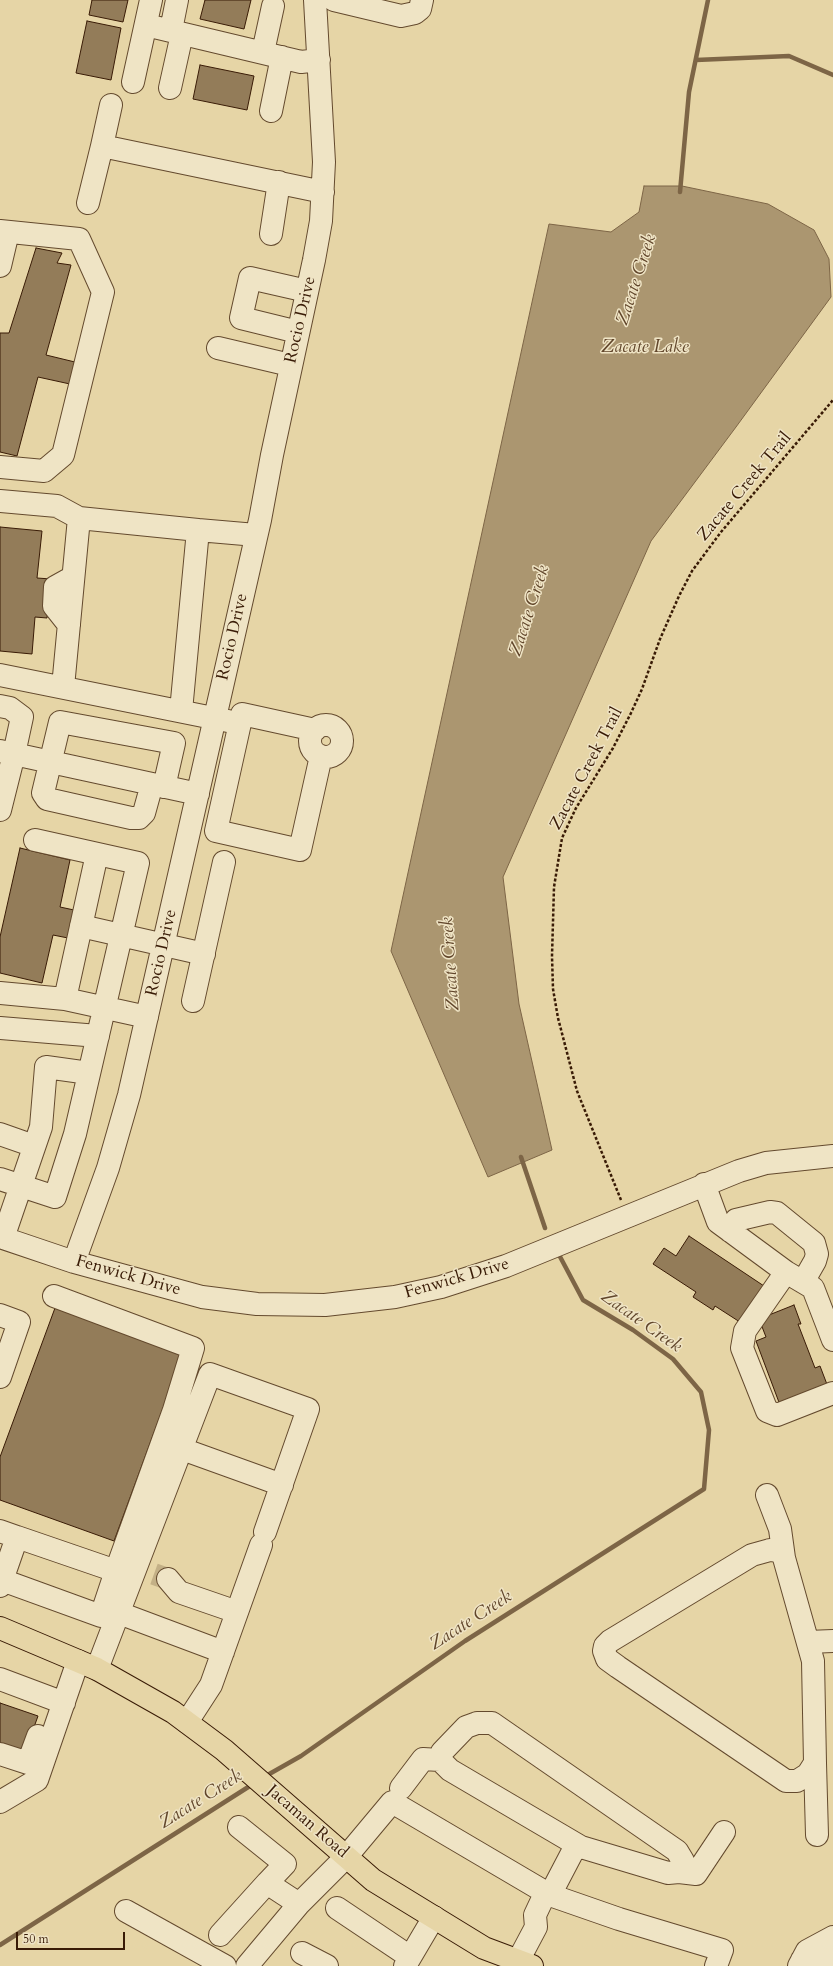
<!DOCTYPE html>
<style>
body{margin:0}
#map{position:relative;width:833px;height:1966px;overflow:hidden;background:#e6d5a6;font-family:Cardo,serif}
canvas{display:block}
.scale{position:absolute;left:16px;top:1932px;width:109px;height:18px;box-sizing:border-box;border:2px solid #391b06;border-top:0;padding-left:5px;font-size:12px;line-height:14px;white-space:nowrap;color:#391b06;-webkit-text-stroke:3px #efe4c5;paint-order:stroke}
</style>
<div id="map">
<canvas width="833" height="1966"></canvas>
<div class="scale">50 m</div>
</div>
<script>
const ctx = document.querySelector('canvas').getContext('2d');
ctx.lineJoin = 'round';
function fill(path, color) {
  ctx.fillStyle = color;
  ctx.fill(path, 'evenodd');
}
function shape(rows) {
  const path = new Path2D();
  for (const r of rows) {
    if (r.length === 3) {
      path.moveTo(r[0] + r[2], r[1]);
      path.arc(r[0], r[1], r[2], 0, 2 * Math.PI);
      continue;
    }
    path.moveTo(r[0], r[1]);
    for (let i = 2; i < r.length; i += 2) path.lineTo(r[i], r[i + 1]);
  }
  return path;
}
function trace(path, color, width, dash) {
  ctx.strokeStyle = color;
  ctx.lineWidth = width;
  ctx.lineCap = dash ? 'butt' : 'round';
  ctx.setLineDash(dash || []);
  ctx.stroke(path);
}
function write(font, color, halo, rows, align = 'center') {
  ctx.font = font + ' Cardo,serif';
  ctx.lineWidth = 3;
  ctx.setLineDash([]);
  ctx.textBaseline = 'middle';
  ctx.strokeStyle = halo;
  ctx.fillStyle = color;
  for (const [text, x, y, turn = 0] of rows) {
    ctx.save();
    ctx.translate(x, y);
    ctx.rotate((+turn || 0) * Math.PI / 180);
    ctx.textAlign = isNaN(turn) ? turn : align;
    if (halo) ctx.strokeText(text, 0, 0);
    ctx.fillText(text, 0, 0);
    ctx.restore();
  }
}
const water = shape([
 [644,186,682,186,768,204,814,230,829,259,831,297,736,427,651,541,503,877,519,1004,552,1150,488,1177,391,951,549,224,611,232,639,212,644,186]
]);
const stream = shape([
 [696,60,789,56,833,75],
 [680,192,689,92,708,0],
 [521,1157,545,1228],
 [264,1777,301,1756,465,1641,704,1489,709,1430,701,1392,673,1359,633,1330,583,1300,557,1251],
 [0,1945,253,1784]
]);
const building = shape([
 [92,0,128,0,123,22,89,15,92,0],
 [205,0,251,0,244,29,200,19,205,0],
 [87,21,121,28,111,80,76,73,87,21],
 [200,65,254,76,247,110,193,99,200,65],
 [36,248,62,253,57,263,71,265,46,355,79,363,70,384,38,377,17,456,0,452,0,333,9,333,36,248],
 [0,527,42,531,37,578,51,579,47,618,35,617,32,654,0,651,0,527],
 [20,848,70,860,60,907,74,910,68,938,53,935,42,983,0,973,0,937,20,848],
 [689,1236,767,1288,743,1324,715,1306,713,1310,693,1297,696,1292,653,1264,664,1248,676,1256,689,1236],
 [794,1305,801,1324,798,1324,815,1368,820,1366,828,1387,780,1405,756,1341,766,1337,759,1319,794,1305],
 [55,1308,183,1354,114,1541,0,1500,0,1457,55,1308],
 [0,1703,38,1716,24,1755,0,1747,0,1703]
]);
const minorTunnel = shape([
 [154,1574,168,1579]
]);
const path = shape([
 [621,1200,577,1091,558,1018,553,989,552,956,554,887,562,838,576,808,613,748,631,713,642,689,660,639,679,596,692,571,721,532,833,400]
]);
const minor = shape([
 [334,0,401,16,415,13,420,9,422,0],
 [146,25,301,62,319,60],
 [171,30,177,0],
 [263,52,273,6],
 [133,82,151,0],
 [170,88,182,34],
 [111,105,102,146,323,192],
 [271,111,282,57],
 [88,203,102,146],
 [0,231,79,239,103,292,63,455,44,471,0,467],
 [271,234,279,182],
 [0,266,8,232],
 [298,332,241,318,250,278,307,291],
 [218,348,290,365],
 [0,501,57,506,79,518],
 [198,530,256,535],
 [69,625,54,606,55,587,73,577],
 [0,675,228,721],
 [63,687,79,518,198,530,181,711],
 [0,706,10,708,22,717,14,754,198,794],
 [326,741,16],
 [315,730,242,714,216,831,300,850,321,756],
 [0,751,14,754,0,810],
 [152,784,144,813,139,818,131,818,47,799,43,793,60,722,174,743,164,787],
 [81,926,204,954],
 [0,993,65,999,147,1017],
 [65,999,97,854],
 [193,1001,224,862],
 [0,1028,98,1036],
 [0,1134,34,1146],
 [0,1179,55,1197,75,1134,138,863,35,840],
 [704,1184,718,1222,786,1272,813,1288,833,1340],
 [730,1231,736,1220,770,1212,777,1213,814,1243,817,1254,815,1261,803,1282],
 [0,1237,74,1262,202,1297,257,1304,325,1305,395,1297,441,1287,506,1266,739,1171,766,1163,833,1156],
 [3,1238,41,1127,46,1067,89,1073],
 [74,1262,108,1168,129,1095,260,520,272,455,314,260,321,221,324,162,315,0],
 [786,1272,745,1331,742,1348,767,1411,777,1415,833,1393],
 [0,1315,19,1322,0,1377],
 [182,1449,282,1485],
 [767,1495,780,1529,784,1558],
 [0,1531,17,1537],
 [770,1550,780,1551,784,1558,813,1661,815,1763,808,1774,797,1781,786,1781,618,1667,607,1659,604,1651,605,1646,610,1641,752,1555,770,1550],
 [168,1579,179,1592,237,1612],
 [2,1580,101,1616,116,1571],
 [0,1586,17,1537,116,1571,174,1410,193,1348,54,1296],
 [119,1613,223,1652],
 [808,1642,833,1641],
 [97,1669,210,1374,308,1409,265,1532],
 [0,1679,64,1703],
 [187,1722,211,1685,261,1545],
 [477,1723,492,1723,677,1851,683,1861,683,1867,679,1872,668,1873,581,1847,450,1770,440,1760,442,1752,466,1727,477,1723],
 [0,1754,28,1763,38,1736],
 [815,1763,817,1835],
 [401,1788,423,1759,440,1760],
 [0,1802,37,1780,78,1661],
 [239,1827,285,1864,267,1883,299,1904],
 [679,1872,696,1874,724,1832],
 [337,1908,410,1957],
 [126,1911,225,1966],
 [220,1935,267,1883],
 [302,1953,327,1966],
 [802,1960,833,1960],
 [518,1961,536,1927,535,1915,543,1898,550,1895,573,1851,581,1847],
 [247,1966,299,1904,346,1857,392,1802,550,1895,619,1919,722,1950,716,1966],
 [405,1966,434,1917],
 [799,1966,807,1951,833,1937]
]);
const major = shape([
 [0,1628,97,1669,173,1712,224,1750,373,1880,484,1948,532,1966]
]);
const streetNames = [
 ["Rocio Drive",301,320,-77],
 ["Zacate Creek Trail",745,487,-50],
 ["Rocio Drive",233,637,-77],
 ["Zacate Creek Trail",587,769,-62],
 ["Rocio Drive",162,953,-77],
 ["Fenwick Drive",128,1276,16],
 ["Fenwick Drive",457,1279,-16],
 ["Jacaman Road",307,1822,41]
];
const waterNames = [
 ["Zacate Creek",637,280,-72],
 ["Zacate Lake",645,348],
 ["Zacate Creek",530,611,-72],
 ["Zacate Creek",451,964,-94],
 ["Zacate Creek",641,1322,35],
 ["Zacate Creek",471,1621,-33],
 ["Zacate Creek",201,1800,-32]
];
fill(water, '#ab9670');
trace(water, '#7d6546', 1);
trace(stream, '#7d6546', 4.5);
fill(building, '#937c59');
trace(building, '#391b06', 1);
trace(minorTunnel, '#c3b086', 22, [22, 11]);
trace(minor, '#644a2e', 24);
trace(major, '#391b06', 24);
trace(path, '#391b06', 2.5, [3, 2]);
trace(minor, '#efe4c5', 22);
trace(major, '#e6d5a6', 22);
write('17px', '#391b06', '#efe4c5', streetNames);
write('italic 18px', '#61462b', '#efe4c5', waterNames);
</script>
